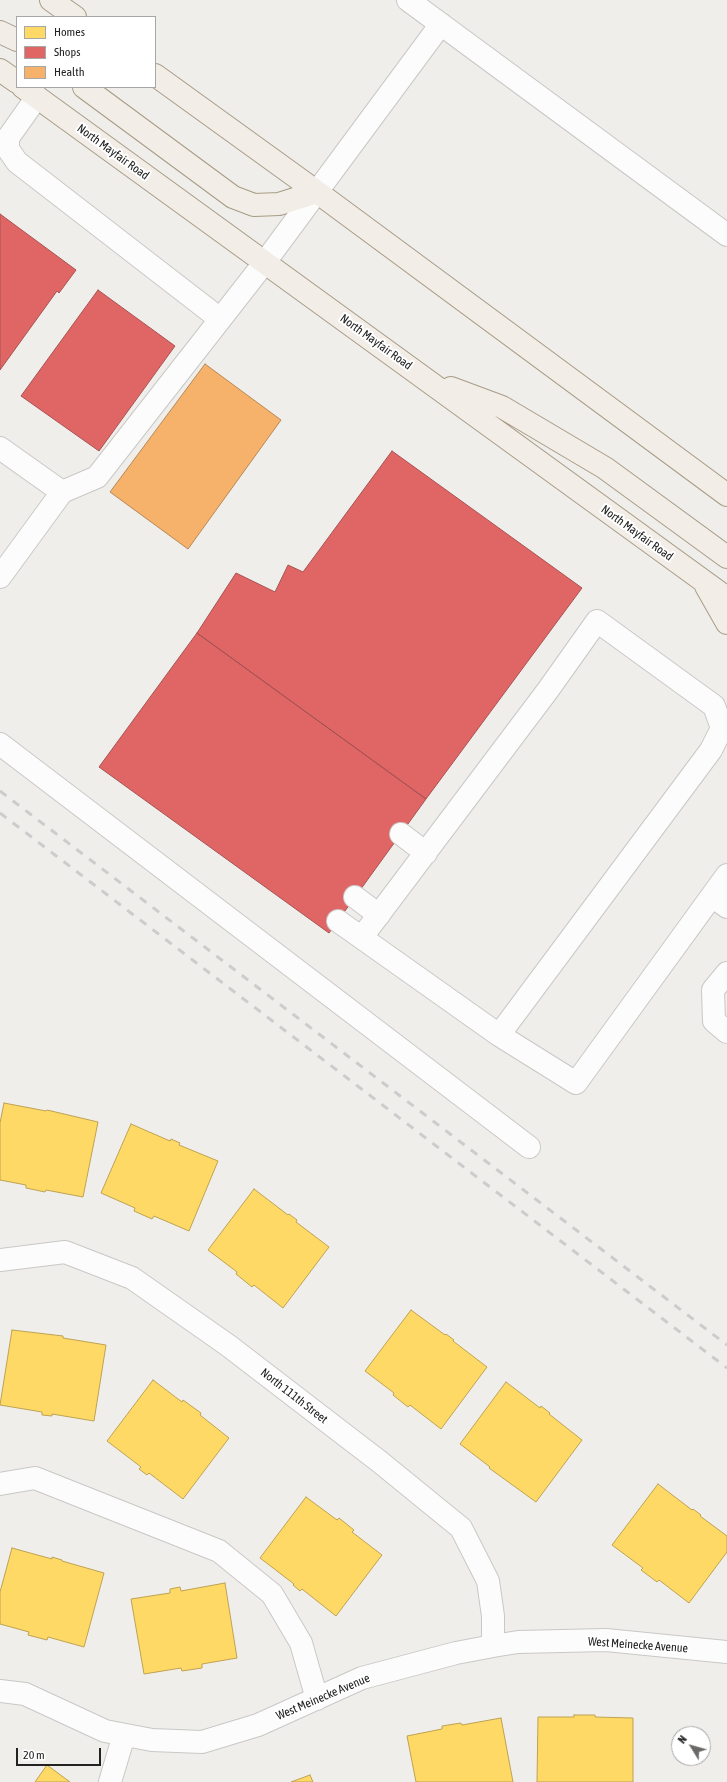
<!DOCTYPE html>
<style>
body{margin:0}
#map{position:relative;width:727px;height:1782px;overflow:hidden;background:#f0eeeb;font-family:"Asap Condensed",sans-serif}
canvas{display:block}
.legend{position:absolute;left:16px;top:16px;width:140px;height:72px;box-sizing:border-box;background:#fff;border:1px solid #a7a7a7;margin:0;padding:5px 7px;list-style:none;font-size:12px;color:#222}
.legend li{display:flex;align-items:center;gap:8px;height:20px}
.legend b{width:20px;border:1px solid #a7a7a7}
.north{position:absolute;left:671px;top:1726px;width:40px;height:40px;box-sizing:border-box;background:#fff;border:1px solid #a7a7a7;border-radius:50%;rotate:307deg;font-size:11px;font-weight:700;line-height:16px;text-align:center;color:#222}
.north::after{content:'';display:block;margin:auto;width:14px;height:18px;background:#6a6968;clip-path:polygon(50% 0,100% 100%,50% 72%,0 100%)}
.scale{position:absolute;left:16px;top:1748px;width:85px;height:18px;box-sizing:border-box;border:2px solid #222;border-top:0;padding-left:5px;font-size:12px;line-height:14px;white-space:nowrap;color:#222;-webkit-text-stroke:3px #fff;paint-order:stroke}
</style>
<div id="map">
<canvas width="727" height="1782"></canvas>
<ul class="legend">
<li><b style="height:11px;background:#ffd966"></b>Homes</li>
<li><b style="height:11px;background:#e06666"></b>Shops</li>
<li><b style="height:11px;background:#f6b26b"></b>Health</li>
</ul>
<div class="north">N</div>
<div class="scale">20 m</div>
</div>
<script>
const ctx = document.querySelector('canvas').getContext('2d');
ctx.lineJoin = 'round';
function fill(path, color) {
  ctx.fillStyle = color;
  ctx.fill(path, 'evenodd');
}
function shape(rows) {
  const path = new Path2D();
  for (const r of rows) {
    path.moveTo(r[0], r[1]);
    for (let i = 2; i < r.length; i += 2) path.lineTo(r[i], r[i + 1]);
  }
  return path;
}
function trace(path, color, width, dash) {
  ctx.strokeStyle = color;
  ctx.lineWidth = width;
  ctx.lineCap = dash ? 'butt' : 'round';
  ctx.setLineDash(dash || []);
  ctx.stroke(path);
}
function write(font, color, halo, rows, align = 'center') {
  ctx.font = font + ' "Asap Condensed",sans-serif';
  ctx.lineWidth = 4;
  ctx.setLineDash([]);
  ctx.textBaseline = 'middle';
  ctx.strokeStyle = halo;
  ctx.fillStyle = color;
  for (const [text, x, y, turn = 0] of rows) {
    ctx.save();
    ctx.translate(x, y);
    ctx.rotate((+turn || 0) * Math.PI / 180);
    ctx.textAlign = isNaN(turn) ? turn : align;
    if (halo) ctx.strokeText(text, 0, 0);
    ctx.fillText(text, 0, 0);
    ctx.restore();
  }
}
const homes = shape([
 [4,1103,46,1111,47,1110,98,1122,83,1197,46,1190,45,1192,26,1188,26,1185,0,1180,0,1123,4,1103],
 [131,1124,170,1141,171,1139,180,1143,179,1145,218,1161,189,1231,154,1216,152,1219,134,1211,135,1208,101,1193,131,1124],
 [254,1189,288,1215,289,1214,297,1220,296,1222,329,1247,283,1308,254,1285,252,1287,236,1274,237,1272,208,1250,254,1189],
 [411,1310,445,1335,446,1334,454,1340,453,1341,487,1367,441,1429,410,1405,408,1407,393,1395,394,1393,365,1371,411,1310],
 [12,1330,63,1336,63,1338,106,1345,94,1421,52,1414,52,1416,42,1415,42,1412,0,1405,12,1330],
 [153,1380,182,1402,183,1400,201,1413,200,1415,229,1438,183,1499,149,1473,147,1475,139,1469,141,1467,107,1441,153,1380],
 [506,1382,540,1408,541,1406,550,1413,549,1414,582,1440,536,1502,489,1468,490,1467,460,1444,506,1382],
 [658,1484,692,1510,693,1509,701,1515,700,1516,727,1536,727,1552,689,1603,659,1580,657,1582,641,1570,643,1568,612,1545,658,1484],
 [306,1497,337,1520,339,1518,354,1530,352,1532,382,1555,336,1616,302,1589,300,1591,293,1585,294,1584,260,1558,306,1497],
 [12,1548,52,1559,52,1557,62,1560,62,1561,104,1573,84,1647,48,1637,47,1640,28,1635,29,1632,0,1624,0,1592,12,1548],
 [225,1583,237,1658,202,1664,202,1668,182,1671,181,1668,144,1674,131,1599,170,1593,170,1589,180,1587,181,1591,225,1583],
 [574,1715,595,1715,595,1717,633,1718,633,1782,537,1782,538,1717,574,1717,574,1715],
 [501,1718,513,1782,416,1782,407,1736,442,1729,442,1726,461,1723,462,1725,501,1718],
 [47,1765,70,1782,35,1782,47,1765],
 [310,1775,313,1782,291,1782,310,1775]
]);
const shops = shape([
 [0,214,76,270,59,293,57,291,0,370,0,214],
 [98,290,175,346,99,451,21,396,98,290],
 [392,451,582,588,426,799,197,633,236,573,275,592,288,565,303,572,392,451],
 [197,633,426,799,329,933,99,767,197,633]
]);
const health = shape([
 [205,364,281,420,188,549,110,492,205,364]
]);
const minor = shape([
 [408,0,727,235],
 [37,97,8,138,8,149,17,162,220,319],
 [0,448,62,492],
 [0,577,62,492,97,477,265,262,441,24],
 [0,744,529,1147],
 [401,834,426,853],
 [712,896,727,907],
 [355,897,379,915],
 [338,921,499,1035,576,1083,727,875],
 [362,937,548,690,597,621,714,706,722,728,711,750,499,1035],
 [727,973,713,990,714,1021,727,1032],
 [0,1260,65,1252,132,1278,229,1346,380,1462,461,1528,488,1581,493,1616,493,1646],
 [0,1484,35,1478,219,1551,272,1594,301,1643,317,1699],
 [0,1691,25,1694,105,1731,152,1740,202,1742,258,1725,362,1678,456,1653,493,1646,518,1642,606,1640,727,1652],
 [110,1782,124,1735]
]);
const major = shape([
 [51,0,75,17],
 [0,32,17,40],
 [0,70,17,82],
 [155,75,317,192,727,495],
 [23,87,727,598],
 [84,87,233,197,254,205,279,204,317,192],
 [451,388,502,407,605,468,727,557],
 [706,586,727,623]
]);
const rail = shape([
 [0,791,727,1345],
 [0,813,727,1368]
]);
const streetNames = [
 ["North Mayfair Road",113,152,36],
 ["North Mayfair Road",376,342,36],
 ["North Mayfair Road",637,533,36],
 ["North 111th Street",294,1396,38],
 ["West Meinecke Avenue",638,1645,4],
 ["West Meinecke Avenue",323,1697,-23]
];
fill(homes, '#ffd966');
trace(homes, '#bda252', 1);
fill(shops, '#e06666');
trace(shops, '#a75252', 1);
fill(health, '#f6b26b');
trace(health, '#b68755', 1);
trace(minor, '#c9c8c7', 24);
trace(major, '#a79c86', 24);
trace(minor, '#fdfcfc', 22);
trace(major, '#f3ede7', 22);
trace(rail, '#ccc', 3, [8, 8]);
write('12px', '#222', '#fff', streetNames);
</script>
